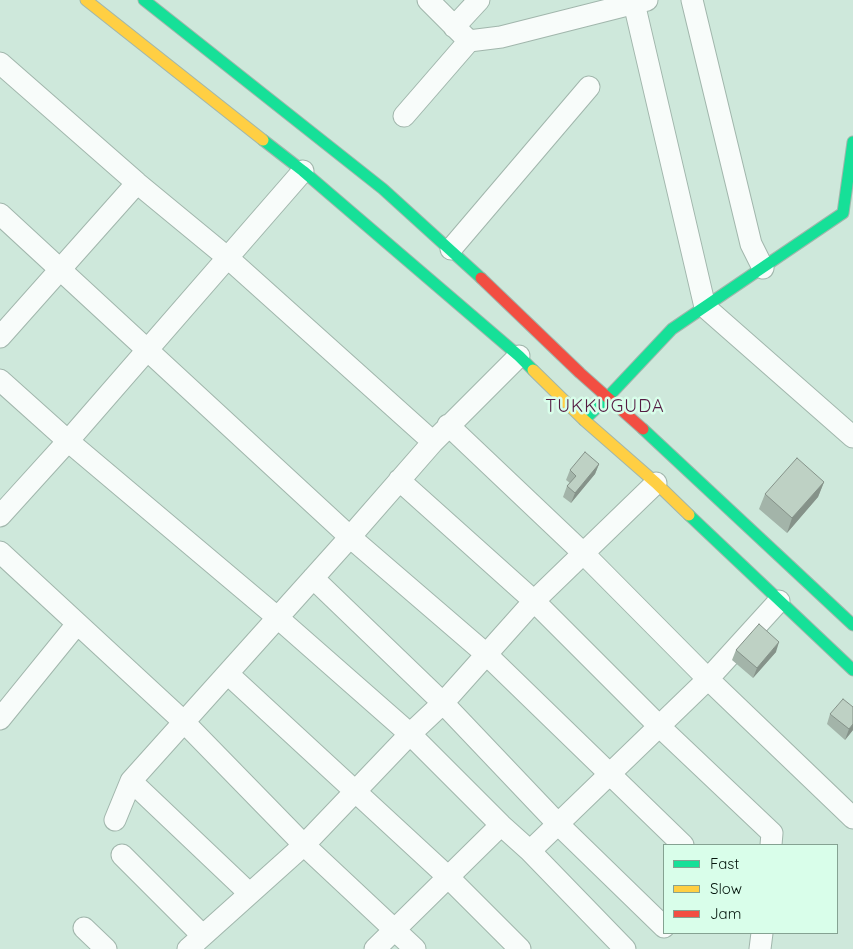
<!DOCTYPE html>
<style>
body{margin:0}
#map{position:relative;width:853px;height:949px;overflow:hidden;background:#cee8db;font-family:Quicksand,sans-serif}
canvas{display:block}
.legend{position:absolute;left:663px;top:844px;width:175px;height:90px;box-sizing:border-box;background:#d9feea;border:1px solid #85a292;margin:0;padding:6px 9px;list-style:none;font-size:15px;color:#06170f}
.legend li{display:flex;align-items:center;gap:10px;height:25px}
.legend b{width:25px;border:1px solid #85a292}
</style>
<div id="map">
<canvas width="853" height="949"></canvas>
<ul class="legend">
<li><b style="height:6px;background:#16e098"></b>Fast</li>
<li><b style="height:6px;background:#ffcf43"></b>Slow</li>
<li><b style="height:6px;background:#f24e42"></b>Jam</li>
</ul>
</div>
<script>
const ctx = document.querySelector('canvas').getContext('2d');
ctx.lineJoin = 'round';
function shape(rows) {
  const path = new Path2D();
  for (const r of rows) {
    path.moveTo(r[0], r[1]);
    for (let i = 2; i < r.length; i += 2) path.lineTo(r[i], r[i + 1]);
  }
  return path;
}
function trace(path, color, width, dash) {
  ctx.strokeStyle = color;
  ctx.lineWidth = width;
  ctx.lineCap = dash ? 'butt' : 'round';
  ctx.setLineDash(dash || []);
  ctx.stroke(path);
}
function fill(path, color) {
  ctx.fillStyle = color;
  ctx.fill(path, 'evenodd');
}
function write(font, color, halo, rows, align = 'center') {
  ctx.font = font + ' Quicksand,sans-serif';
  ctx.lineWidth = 5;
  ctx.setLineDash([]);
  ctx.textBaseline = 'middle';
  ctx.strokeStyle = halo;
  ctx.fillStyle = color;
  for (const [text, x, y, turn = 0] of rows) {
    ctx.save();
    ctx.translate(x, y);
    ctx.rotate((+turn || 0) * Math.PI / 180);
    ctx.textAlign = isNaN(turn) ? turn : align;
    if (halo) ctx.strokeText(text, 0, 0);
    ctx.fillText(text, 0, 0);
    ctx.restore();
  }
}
const street = shape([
 [428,0,469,41],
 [692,0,751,244,763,268],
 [634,3,705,307,853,437],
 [454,27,479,0],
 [0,63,137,183,228,258,433,442],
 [404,116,469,41,501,37,647,0],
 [0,214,350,537,486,654,683,845],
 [451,249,589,87],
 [0,337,137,183],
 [0,380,68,441,278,618,410,734,501,825,530,851,625,949],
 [448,425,583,553,708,679,853,818],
 [399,480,534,601,659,726,772,833,771,845],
 [0,516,68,441,303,171],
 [0,552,184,722,304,845,415,949],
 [313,578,443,703,558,824,664,927],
 [228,674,447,876,520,949],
 [0,719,77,624],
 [131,781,249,893],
 [115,820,131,781,350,537,433,442,519,356],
 [530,851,708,679,779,601],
 [122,855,202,935],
 [84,928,106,949],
 [188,949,304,845,410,734,443,703,534,601,656,483],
 [375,949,501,825],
 [760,949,762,933]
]);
const fast = shape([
 [144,0,383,189,481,278],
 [263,140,303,171,519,356,533,370],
 [584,420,608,397,672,329,843,213,853,142],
 [643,429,853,625],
 [689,515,853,670]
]);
const slow = shape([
 [86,0,263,140],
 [533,370,584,420,656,483,689,515]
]);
const jam = shape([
 [481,278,580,373,643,429]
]);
const wall = shape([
 [599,464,595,474,571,503,563,497,567,486,570,483,566,480,570,470],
 [824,482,818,497,787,533,759,509,765,494],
 [736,650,776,652,753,678,732,660],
 [830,714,853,730,845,740,827,724]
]);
const shadedWall = shape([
 [599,464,595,474,571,503,575,493],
 [824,482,818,497,787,533,792,518],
 [779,642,776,652,753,678,757,668],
 [853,724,853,730,845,740,849,729]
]);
const building = shape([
 [585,452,599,464,575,493,567,486,576,476,570,470,585,452],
 [797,458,824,482,792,518,765,494,797,458],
 [759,624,779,642,757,668,736,650,759,624],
 [843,699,853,707,853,724,849,729,830,714,843,699]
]);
const quarterNames = [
 ["TUKKUGUDA",605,407]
];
trace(street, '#a1b6ac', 23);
trace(fast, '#a1b6ac', 13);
trace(slow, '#a1b6ac', 13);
trace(jam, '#a1b6ac', 13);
trace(street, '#f8fcfa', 21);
trace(fast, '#16e098', 11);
trace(slow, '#ffcf43', 11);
trace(jam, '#f24e42', 11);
fill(wall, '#a3b4a9');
fill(shadedWall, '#859289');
fill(building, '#bed1c4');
trace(building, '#859289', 1);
ctx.letterSpacing = '1px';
write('18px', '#551b43', '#d9feea', quarterNames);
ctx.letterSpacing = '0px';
</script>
